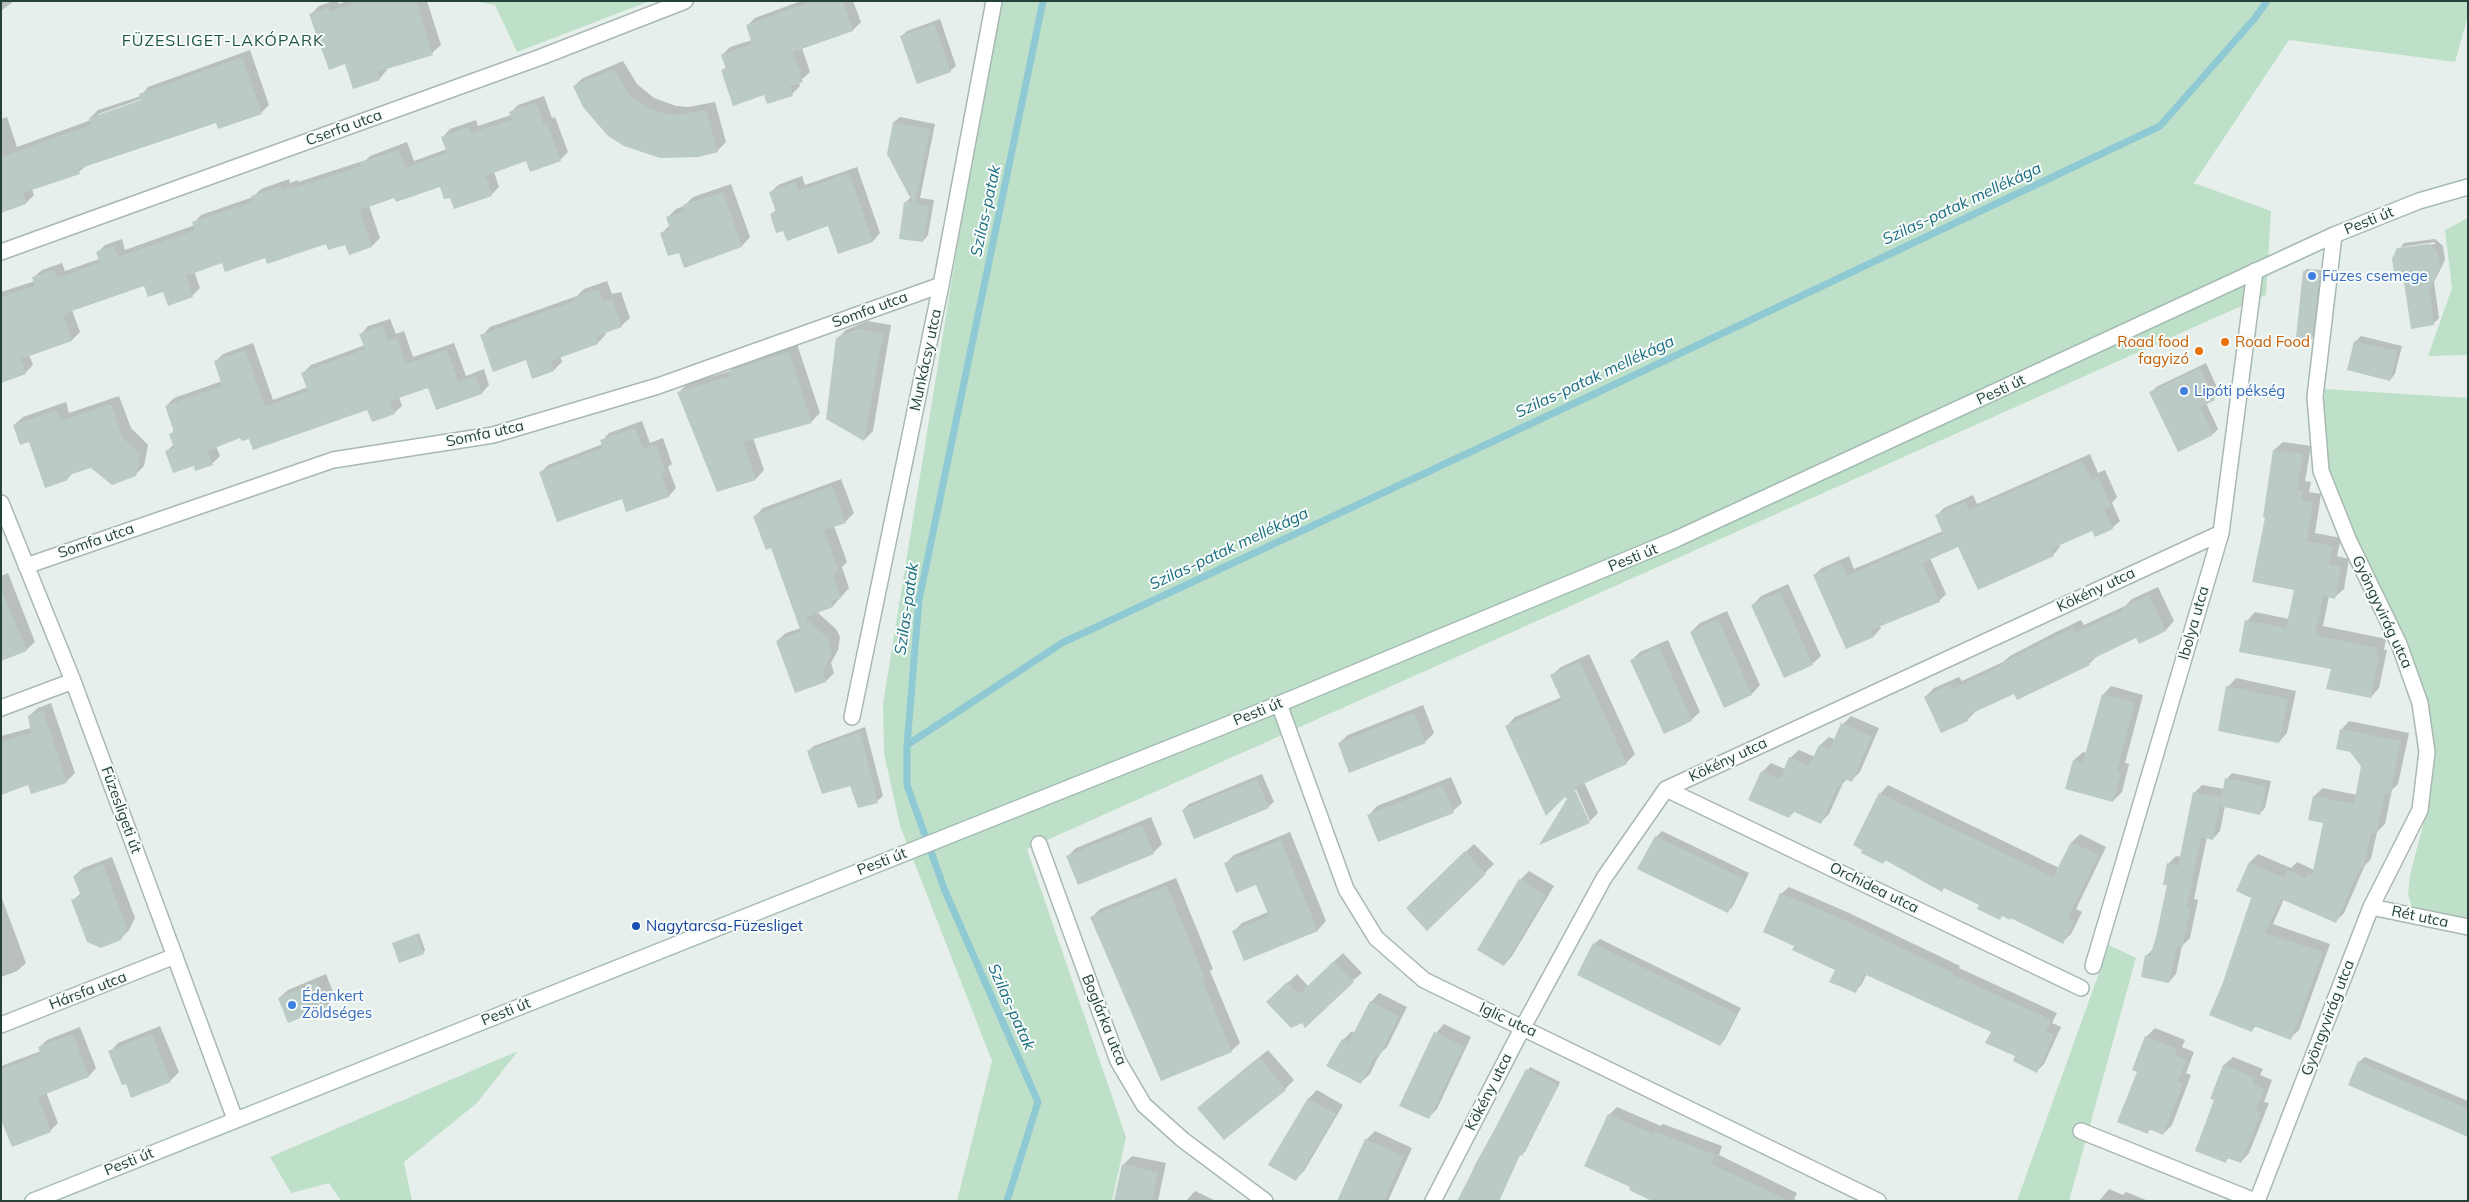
<!DOCTYPE html>
<meta charset="utf-8">
<style>
body{margin:0}
#map{position:relative;width:2469px;height:1202px;overflow:hidden;background:#e6efeb;font-family:Mulish,sans-serif}
canvas{display:block}
.frame{position:absolute;inset:0;border:2px solid #24423a;pointer-events:none}
</style>
<div id="map">
<canvas width="2469" height="1202"></canvas>
<div class="frame"></div>
</div>
<script>
const ctx = document.querySelector('canvas').getContext('2d');
ctx.lineJoin = 'round';
function fill(path, color) {
  ctx.fillStyle = color;
  ctx.fill(path, 'evenodd');
}
function shape(rows) {
  const path = new Path2D();
  for (const r of rows) {
    path.moveTo(r[0], r[1]);
    for (let i = 2; i < r.length; i += 2) path.lineTo(r[i], r[i + 1]);
  }
  return path;
}
function trace(path, color, width, dash) {
  ctx.strokeStyle = color;
  ctx.lineWidth = width;
  ctx.lineCap = dash ? 'butt' : 'round';
  ctx.setLineDash(dash || []);
  ctx.stroke(path);
}
function write(font, color, halo, rows, align = 'center') {
  ctx.font = font + ' Mulish,sans-serif';
  ctx.lineWidth = 4;
  ctx.setLineDash([]);
  ctx.textBaseline = 'middle';
  ctx.strokeStyle = halo;
  ctx.fillStyle = color;
  for (const [text, x, y, turn = 0] of rows) {
    ctx.save();
    ctx.translate(x, y);
    ctx.rotate((+turn || 0) * Math.PI / 180);
    ctx.textAlign = isNaN(turn) ? turn : align;
    if (halo) ctx.strokeText(text, 0, 0);
    ctx.fillText(text, 0, 0);
    ctx.restore();
  }
}
const green = shape([
 [473,1,650,1,517,52,495,5],
 [997,1,2468,1,2468,16,2455,62,2289,40,2194,183,2271,211,2266,295,1027,849,1126,1137,1112,1201,957,1201,992,1061,900,826,884,753,883,704],
 [2468,218,2468,355,2428,356,2452,288,2445,230],
 [2325,389,2468,398,2468,918,2412,907,2408,895,2410,875,2426,814,2432,775,2429,723,2324,468,2321,429],
 [2109,945,2136,958,2069,1201,2017,1201],
 [518,1051,477,1103,404,1162,412,1201,341,1201,329,1183,291,1193,270,1157]
]);
const shadow = shape([
 [1,1,14,1,1,11],
 [333,1,338,1,339,4,346,1,427,1,441,45,432,53,387,68,387,70,379,79,346,63,311,14,319,6],
 [801,1,853,1,861,22,853,30,802,48,810,72,799,82,800,86,792,94,765,93,723,70,726,67,722,55,730,47,752,40,747,26,755,18],
 [940,19,956,66,950,71,902,36,907,31],
 [250,50,269,105,261,113,217,121,88,164,79,172,32,189,34,195,26,203,1,211,1,119,7,117,17,147,91,120,90,118,98,110,141,96,148,87],
 [147,97,147,99,98,116,98,114],
 [623,61,637,84,654,98,676,106,688,107,715,102,726,142,717,151,624,145,595,121,584,106,574,86,583,78],
 [544,96,552,118,555,117,568,152,560,160,527,160,494,172,499,187,491,195,451,196,441,186,395,196,369,206,380,238,372,246,349,254,346,243,327,242,266,256,223,261,194,271,200,288,192,296,145,284,72,310,80,332,72,340,29,355,33,365,25,373,1,382,1,292,35,281,34,277,42,270,62,263,65,271,99,259,97,253,105,245,122,239,125,250,195,225,194,223,201,215,253,197,261,189,289,179,290,183,298,180,298,182,366,160,370,156,407,142,414,161,447,149,443,137,450,129,476,120,478,126,511,115,510,113,518,105],
 [900,117,935,124,920,198,934,200,928,235,923,241,906,202,911,197,894,122],
 [857,167,880,233,873,241,839,252,829,225,784,229,771,214,777,209,771,192,778,185,802,176,805,185],
 [731,184,750,237,742,246,679,251,662,233,670,225,667,218,676,209,684,206,693,197],
 [2435,239,2443,246,2445,260,2434,282,2439,318,2433,324,2400,249,2435,244,2435,242,2401,247,2404,243],
 [2306,269,2322,270,2314,335,2312,338,2304,272],
 [607,281,612,294,621,292,630,318,621,326,605,332,606,334,598,343,560,356,562,362,554,370,482,336,490,327,577,296,584,289],
 [390,319,396,334,404,331,413,357,454,343,466,376,484,369,489,385,482,393,429,386,399,397,402,406,394,413,368,408,250,437,241,436,216,446,220,456,212,464,195,465,167,451,174,444,171,434,174,430,166,406,174,398,222,381,215,362,223,354,253,343,273,400,308,387,303,373,311,365,365,345,361,334,368,326],
 [867,321,891,325,873,431,864,440,837,339,846,330],
 [2361,336,2402,346,2395,374,2390,380,2355,342],
 [797,344,820,413,811,422,753,438,764,470,756,479,717,491,679,392,687,384,730,371,739,363],
 [2206,363,2220,394,2206,403,2218,429,2213,434,2151,393,2156,387],
 [119,396,131,428,148,445,144,466,135,475,91,466,73,473,67,479,14,425,23,417,66,402,69,413],
 [642,421,650,443,663,438,672,464,668,467,676,488,669,496,627,510,622,497,541,472,548,465,603,444,602,441,609,433],
 [2283,442,2311,446,2305,481,2311,482,2309,492,2321,494,2315,533,2341,538,2337,556,2349,559,2344,589,2335,597,2329,596,2323,626,2386,639,2384,650,2387,650,2379,688,2371,697,2332,668,2247,621,2255,612,2289,619,2295,589,2266,517,2274,450],
 [2090,454,2098,473,2105,470,2117,497,2112,503,2120,521,2112,528,2092,529,2059,544,2060,547,2053,555,1959,545,1930,558,1946,594,1939,601,1879,625,1881,628,1874,636,1847,648,1814,575,1822,568,1849,556,1854,569,1943,531,1936,516,1944,508,1973,495,1977,504],
 [841,479,854,513,845,522,834,526,847,562,842,567,849,588,833,606,817,612,836,629,840,637,838,650,831,663,834,673,826,681,777,641,786,633,801,628,771,547,754,517,763,508],
 [8,573,35,642,26,650,1,660,1,576],
 [1788,584,1821,656,1812,664,1753,605,1761,596],
 [2158,587,2174,621,2166,630,2139,642,2136,636,2098,655,2089,664,2014,692,1976,711,1967,720,1925,697,1934,688,1959,677,1962,681,2003,662,2010,656,2056,632,2081,620,2084,625,2125,606,2132,599],
 [1727,611,1760,685,1752,694,1725,706,1691,632,1700,623],
 [1668,640,1700,712,1691,720,1632,660,1640,652],
 [1589,654,1635,754,1626,763,1584,782,1598,813,1590,821,1576,789,1569,799,1507,726,1515,717,1562,697,1552,675,1561,667],
 [2236,678,2296,691,2287,733,2279,742,2228,687],
 [2111,686,2143,695,2125,763,2129,764,2122,792,2113,801,2074,760,2083,752,2087,753,2103,695],
 [51,703,75,773,66,782,28,784,1,794,1,736,31,728,29,716,38,708],
 [1423,705,1434,733,1425,742,1339,743,1348,735],
 [1851,716,1879,728,1860,772,1851,781,1847,779,1843,783,1829,814,1821,822,1795,811,1789,817,1762,772,1771,763,1785,769,1790,758,1799,750,1815,757,1820,745,1829,737,1836,740,1843,724],
 [2349,721,2409,733,2398,784,2392,790,2385,824,2377,832,2371,859,2365,865,2344,913,2335,922,2284,899,2273,924,2330,944,2299,1030,2290,1038,2257,1025,2252,1030,2223,985,2253,897,2250,862,2258,854,2291,868,2297,862,2314,870,2324,822,2309,819,2314,796,2323,788,2357,795,2363,766,2341,730],
 [865,727,883,796,877,801,808,751,814,746],
 [2232,773,2271,781,2265,808,2260,813,2225,806,2220,831,2213,839,2207,837,2194,899,2198,900,2190,938,2182,946,2176,974,2169,982,2146,956,2154,948,2168,884,2168,864,2176,856,2181,857,2195,792,2202,785,2224,789,2227,779],
 [1262,774,1274,802,1268,807,1183,810,1189,804],
 [1451,777,1462,803,1453,811,1369,815,1377,806],
 [1888,785,2059,868,2072,842,2080,834,2106,847,2076,909,2082,912,2071,934,2062,942,1886,860,1883,863,1880,794],
 [1151,817,1162,844,1153,853,1068,856,1076,848],
 [1662,831,1749,873,1733,906,1728,911,1639,869,1656,837],
 [1290,832,1326,921,1318,930,1245,959,1234,931,1242,923,1268,912,1256,883,1225,864,1234,855],
 [1474,844,1494,864,1427,929,1407,908],
 [112,857,135,918,129,930,120,939,73,900,81,893,74,876,83,868],
 [1529,871,1554,886,1512,956,1504,965,1520,880],
 [1176,878,1213,969,1210,971,1240,1043,1231,1051,1092,917,1100,909],
 [1789,887,1847,912,1960,966,1959,968,2057,1013,2052,1023,2061,1027,2044,1064,2037,1071,2017,1056,1992,1032,1867,973,1862,984,1855,992,1836,969,1796,945,1781,894],
 [1,896,26,963,17,971,1,977],
 [419,933,425,950,423,953,393,944],
 [1600,939,1741,1008,1725,1039,1720,1045,1594,944],
 [1343,953,1362,973,1303,1022,1268,1002,1297,974,1308,986],
 [326,974,335,997,327,1006,289,1021,279,998,288,990],
 [1379,993,1407,1007,1387,1047,1379,1055,1370,1074,1361,1082,1343,1040,1352,1031,1355,1033,1371,1002],
 [1444,1024,1471,1037,1437,1109,1428,1118,1401,1105,1436,1033],
 [160,1026,179,1072,170,1081,110,1052,118,1043],
 [80,1027,96,1068,89,1076,46,1092,58,1123,50,1131,1,1116,1,1066,41,1051,39,1048,47,1040],
 [2155,1028,2185,1040,2182,1047,2194,1052,2186,1073,2191,1075,2172,1125,2163,1134,2151,1129,2147,1133,2138,1071,2146,1037],
 [1268,1050,1294,1080,1285,1089,1207,1100],
 [2233,1057,2263,1069,2260,1075,2272,1080,2264,1102,2269,1103,2249,1153,2241,1162,2229,1158,2225,1161,2216,1099,2224,1065],
 [2365,1057,2468,1101,2468,1136,2359,1062],
 [1530,1067,1560,1082,1525,1152,1520,1154,1499,1201,1459,1201,1476,1163],
 [1317,1090,1343,1105,1304,1171,1296,1179,1309,1098],
 [1617,1107,1661,1126,1663,1124,1722,1146,1719,1155,1797,1193,1794,1199,1799,1201,1655,1201,1632,1187,1609,1115],
 [1375,1131,1412,1148,1388,1201,1348,1201,1366,1140],
 [1132,1156,1166,1163,1158,1201,1116,1201,1124,1164],
 [2109,1189,2123,1195,2126,1192,2146,1200,2099,1201],
 [1195,1191,1216,1201,1186,1201]
]);
const stream = shape([
 [907,745,1062,643,1607,388,2160,126,2255,18,2267,1],
 [1007,1201,1038,1102,945,891,907,785,907,745,919,600,1043,1]
]);
const building = shape([
 [359,1,416,1,433,55,377,72,380,80,353,89,345,64,329,70,309,14,328,8,330,12],
 [813,1,843,1,853,31,793,52,803,82,790,86,793,96,767,104,764,95,733,106,721,70,726,69,721,55,752,44,746,25],
 [934,24,951,72,917,84,900,36],
 [242,57,262,114,218,129,216,123,78,169,80,174,23,193,26,204,1,213,1,157,91,125,89,118,141,100,139,94],
 [614,69,628,93,646,107,667,114,678,115,706,110,718,152,699,157,660,158,624,146,608,136,583,107,573,86],
 [536,103,544,125,547,124,561,161,530,172,526,161,485,176,492,196,454,209,450,198,444,199,440,187,396,202,394,198,360,210,372,247,349,255,345,245,328,250,326,244,267,264,265,258,225,272,222,263,186,276,193,297,168,306,163,292,148,297,144,286,69,312,63,315,72,341,21,359,26,374,1,383,1,297,35,286,32,277,54,270,57,278,100,263,96,252,114,246,118,257,195,230,192,222,246,204,253,200,251,196,281,186,282,190,290,187,291,189,361,166,360,163,399,150,406,168,447,153,441,137,468,127,470,133,512,120,509,112],
 [893,122,930,129,915,203,929,206,923,242,899,239,904,202,913,203,887,154],
 [849,173,873,242,838,254,828,226,787,241,783,231,776,233,770,214,776,212,769,192,795,182,798,191],
 [723,192,742,247,684,268,679,253,668,256,660,233,670,229,666,217,685,211,683,205],
 [2429,244,2438,252,2440,267,2429,289,2434,325,2411,329,2404,282,2394,273,2392,259,2397,248],
 [2303,271,2320,272,2312,339,2296,337],
 [599,289,603,302,612,299,622,327,596,336,598,344,551,361,554,371,532,379,526,360,493,372,480,335,575,301,574,297],
 [383,326,388,341,397,338,406,364,447,350,458,382,476,376,482,394,436,410,428,388,390,401,395,414,372,422,367,410,253,450,249,439,242,441,240,438,207,451,213,465,195,471,194,466,173,473,165,451,174,448,169,434,174,432,165,406,222,386,214,361,245,350,265,407,308,391,301,373,365,349,359,334],
 [858,329,883,334,864,441,826,419,836,338],
 [2354,341,2397,351,2390,381,2347,370],
 [789,352,812,423,743,442,756,480,717,492,677,392,731,376,729,371],
 [2200,368,2215,400,2200,407,2213,435,2178,452,2149,392],
 [111,404,122,437,140,454,136,476,112,485,91,468,66,476,68,480,45,488,29,442,20,445,13,425,57,410,61,421],
 [635,428,643,449,656,445,665,472,661,474,669,497,626,512,622,499,557,522,539,472,603,448,600,440],
 [2273,450,2303,454,2297,490,2303,490,2301,500,2313,502,2307,541,2333,546,2329,564,2341,567,2335,599,2323,596,2315,635,2378,648,2376,658,2379,658,2371,698,2326,689,2331,669,2239,652,2245,620,2286,628,2294,590,2252,582,2265,518,2263,517],
 [2082,461,2091,480,2098,477,2111,506,2104,509,2113,529,2095,537,2092,531,2051,549,2054,556,1978,590,1958,547,1922,563,1940,602,1871,630,1874,637,1846,649,1813,575,1841,563,1847,576,1943,534,1935,515,1965,502,1969,510],
 [832,486,846,523,824,530,839,572,833,574,841,598,831,601,833,607,805,618,828,638,832,654,823,672,826,682,795,693,776,641,801,632,771,548,766,550,753,516],
 [1,588,27,651,1,661],
 [1780,592,1813,665,1784,678,1751,605],
 [2149,595,2166,631,2139,644,2136,638,2088,661,2090,665,2017,700,2014,694,1966,716,1968,721,1941,733,1924,697,1951,684,1953,689,2001,666,2000,664,2046,641,2073,628,2075,633,2123,611,2122,608],
 [1718,619,1752,695,1724,708,1690,632],
 [1659,647,1692,721,1664,734,1630,660],
 [1580,662,1627,764,1574,788,1590,823,1539,845,1567,799,1565,797,1546,816,1505,726,1562,701,1550,675],
 [2226,686,2288,699,2279,743,2218,731],
 [2102,694,2135,703,2117,771,2121,773,2113,802,2065,789,2073,760,2083,762],
 [43,710,67,783,31,794,28,785,1,795,1,742,31,733,28,716],
 [1414,713,1426,743,1349,773,1338,743],
 [1841,723,1872,736,1852,782,1844,779,1840,787,1838,786,1821,824,1792,811,1789,818,1748,800,1761,771,1780,779,1789,757,1809,766,1819,745,1830,749],
 [2340,729,2401,741,2390,794,2385,793,2376,834,2371,833,2363,869,2360,868,2336,923,2281,899,2265,933,2323,952,2291,1040,2254,1026,2252,1032,2209,1015,2222,985,2251,898,2236,891,2249,862,2284,878,2287,870,2306,878,2308,874,2312,876,2323,823,2308,820,2313,796,2354,804,2361,766,2350,752,2336,749],
 [860,732,878,803,858,808,850,786,822,794,807,751],
 [2225,778,2266,786,2260,815,2220,806],
 [1257,779,1269,808,1194,839,1182,810],
 [1443,785,1454,813,1378,842,1367,815],
 [2193,792,2221,798,2213,840,2201,837,2187,907,2191,908,2182,948,2177,946,2169,983,2141,977,2145,955,2150,956,2156,937,2167,885,2163,885,2167,863,2178,866],
 [1879,793,2053,877,2071,842,2099,855,2068,918,2074,921,2063,944,2011,918,2010,920,2002,916,2000,920,1977,909,1979,905,1944,888,1942,892,1885,860,1883,864,1861,853,1862,850,1853,845],
 [1142,825,1154,854,1078,885,1066,856],
 [1655,836,1744,879,1728,913,1637,869],
 [1281,840,1318,931,1244,961,1232,931,1269,916,1256,885,1236,893,1224,863],
 [1465,851,1486,874,1427,931,1406,908],
 [103,864,127,928,121,940,101,948,87,942,71,900,81,896,73,876],
 [1519,879,1546,895,1504,966,1477,950],
 [1167,886,1205,979,1202,980,1232,1052,1161,1081,1090,917],
 [1780,893,1840,918,1953,973,1953,975,2051,1020,2046,1031,2054,1035,2037,1073,2013,1061,2015,1056,1985,1043,1991,1032,1864,974,1856,993,1829,982,1835,970,1792,950,1794,946,1763,932],
 [416,934,424,954,399,963,392,943],
 [1593,943,1737,1014,1720,1046,1577,975],
 [1334,961,1354,982,1305,1028,1302,1023,1291,1028,1266,1002,1287,982,1299,994],
 [317,982,327,1007,288,1023,278,998],
 [1370,1001,1399,1016,1379,1057,1375,1056,1361,1084,1326,1066,1342,1039,1349,1042],
 [1434,1032,1464,1046,1429,1119,1399,1106],
 [73,1034,89,1077,38,1097,51,1132,12,1147,1,1120,1,1070,41,1054,38,1047],
 [152,1034,171,1082,131,1098,126,1084,122,1085,108,1051],
 [2145,1036,2177,1049,2175,1056,2187,1060,2178,1081,2183,1084,2163,1135,2149,1129,2148,1134,2117,1122,2137,1072,2132,1070],
 [1259,1057,1286,1090,1224,1140,1197,1108],
 [2358,1061,2468,1109,2468,1137,2348,1085],
 [2223,1065,2255,1077,2252,1084,2264,1089,2256,1110,2261,1112,2241,1163,2227,1158,2226,1163,2195,1151,2214,1100,2210,1099],
 [1526,1069,1559,1085,1522,1156,1520,1155,1499,1201,1457,1201],
 [1308,1098,1336,1114,1296,1181,1268,1165],
 [1608,1114,1653,1134,1654,1131,1715,1155,1711,1164,1790,1201,1652,1201,1629,1190,1630,1187,1584,1166],
 [1365,1139,1404,1156,1384,1201,1337,1201],
 [1122,1164,1158,1172,1152,1201,1114,1201]
]);
const minor = shape([
 [1,252,541,57,685,1],
 [1,503,73,681,235,1119],
 [26,566,333,460,493,435,658,386,941,285],
 [1279,704,1346,889,1376,938,1424,980,1878,1201],
 [1,708,73,681],
 [852,717,941,285,994,1],
 [1666,789,2081,988],
 [1039,844,1118,1061,1144,1105,1183,1140,1265,1201],
 [2371,907,2468,927],
 [2093,966,2221,533,2255,271],
 [1,1025,175,956],
 [2081,1131,2255,1201],
 [1433,1201,1523,1027,1604,878,1666,789,2221,533],
 [2257,1201,2371,907,2420,810,2427,752,2420,703,2399,644,2349,541,2321,471,2315,397,2334,235]
]);
const secondary = shape([
 [33,1201,1279,704,1674,540,2334,235,2419,201,2468,187]
]);
const markers = [
 [2312,276,5,"#3f7fe0"],
 [2225,342,5,"#e8710a"],
 [2199,351,5,"#e8710a"],
 [2184,391,5,"#3f7fe0"],
 [636,926,5,"#1a4fb4"],
 [292,1005,5,"#3f7fe0"]
];
const streetNames = [
 ["Cserfa utca",344,128,-20],
 ["Pesti út",2369,221,-22],
 ["Somfa utca",870,310,-20],
 ["Munkácsy utca",926,360,-78],
 ["Pesti út",2001,390,-25],
 ["Somfa utca",485,434,-12],
 ["Somfa utca",96,541,-19],
 ["Pesti út",1633,558,-22],
 ["Kökény utca",2096,590,-25],
 ["Gyöngyvirág utca",2382,612,65],
 ["Ibolya utca",2194,623,-74],
 ["Pesti út",1258,712,-22],
 ["Kökény utca",1728,760,-25],
 ["Füzesligeti út",121,810,70],
 ["Pesti út",882,862,-21],
 ["Orchidea utca",1874,888,26],
 ["Rét utca",2420,917,12],
 ["Hársfa utca",88,991,-21],
 ["Pesti út",506,1012,-22],
 ["Gyöngyvirág utca",2328,1018,-69],
 ["Boglárka utca",1104,1020,68],
 ["Iglic utca",1508,1020,25],
 ["Kökény utca",1489,1092,-63],
 ["Pesti út",129,1162,-22]
];
const shopNames = [
 ["Füzes csemege",2322,276],
 ["Lipóti pékség",2194,391],
 ["Édenkert",302,996],
 ["Zöldséges",302,1013]
];
const foodNames = [
 ["Road food",2189,342],
 ["fagyizó",2189,359],
 ["Road Food",2235,342,"left"]
];
const transitNames = [
 ["Nagytarcsa-Füzesliget",646,926]
];
const neighbourhoodNames = [
 ["FÜZESLIGET-LAKÓPARK",223,41]
];
const waterNames = [
 ["Szilas-patak mellékága",1962,204,-25],
 ["Szilas-patak",986,211,-78],
 ["Szilas-patak mellékága",1595,377,-25],
 ["Szilas-patak mellékága",1229,549,-25],
 ["Szilas-patak",907,609,-82],
 ["Szilas-patak",1011,1007,66]
];
fill(green, '#bfe0c8');
fill(shadow, '#0003');
trace(stream, '#8ec9d4', 7);
fill(building, '#bbcac4');
trace(minor, '#a8b8b2', 18);
trace(secondary, '#a4bbb3', 18);
trace(minor, '#fff', 15);
trace(secondary, '#fff', 15);
for (const [x, y, r, color] of markers) {
  const dot = new Path2D();
  dot.arc(x, y, r, 0, 2 * Math.PI);
  ctx.fillStyle = color;
  ctx.fill(dot);
  trace(dot, '#f7fbf9', 2);
}
write('15px', '#24423a', '#f7fbf9', streetNames);
write('15px', '#366cbe', '#f7fbf9', shopNames, 'left');
write('15px', '#c56008', '#f7fbf9', foodNames, 'right');
write('15px', '#164399', '#f7fbf9', transitNames, 'left');
ctx.letterSpacing = '1px';
write('16px', '#1f5548', '#f7fbf9', neighbourhoodNames);
ctx.letterSpacing = '0px';
write('italic 16px', '#1c6f80', '#f7fbf9', waterNames);
</script>
